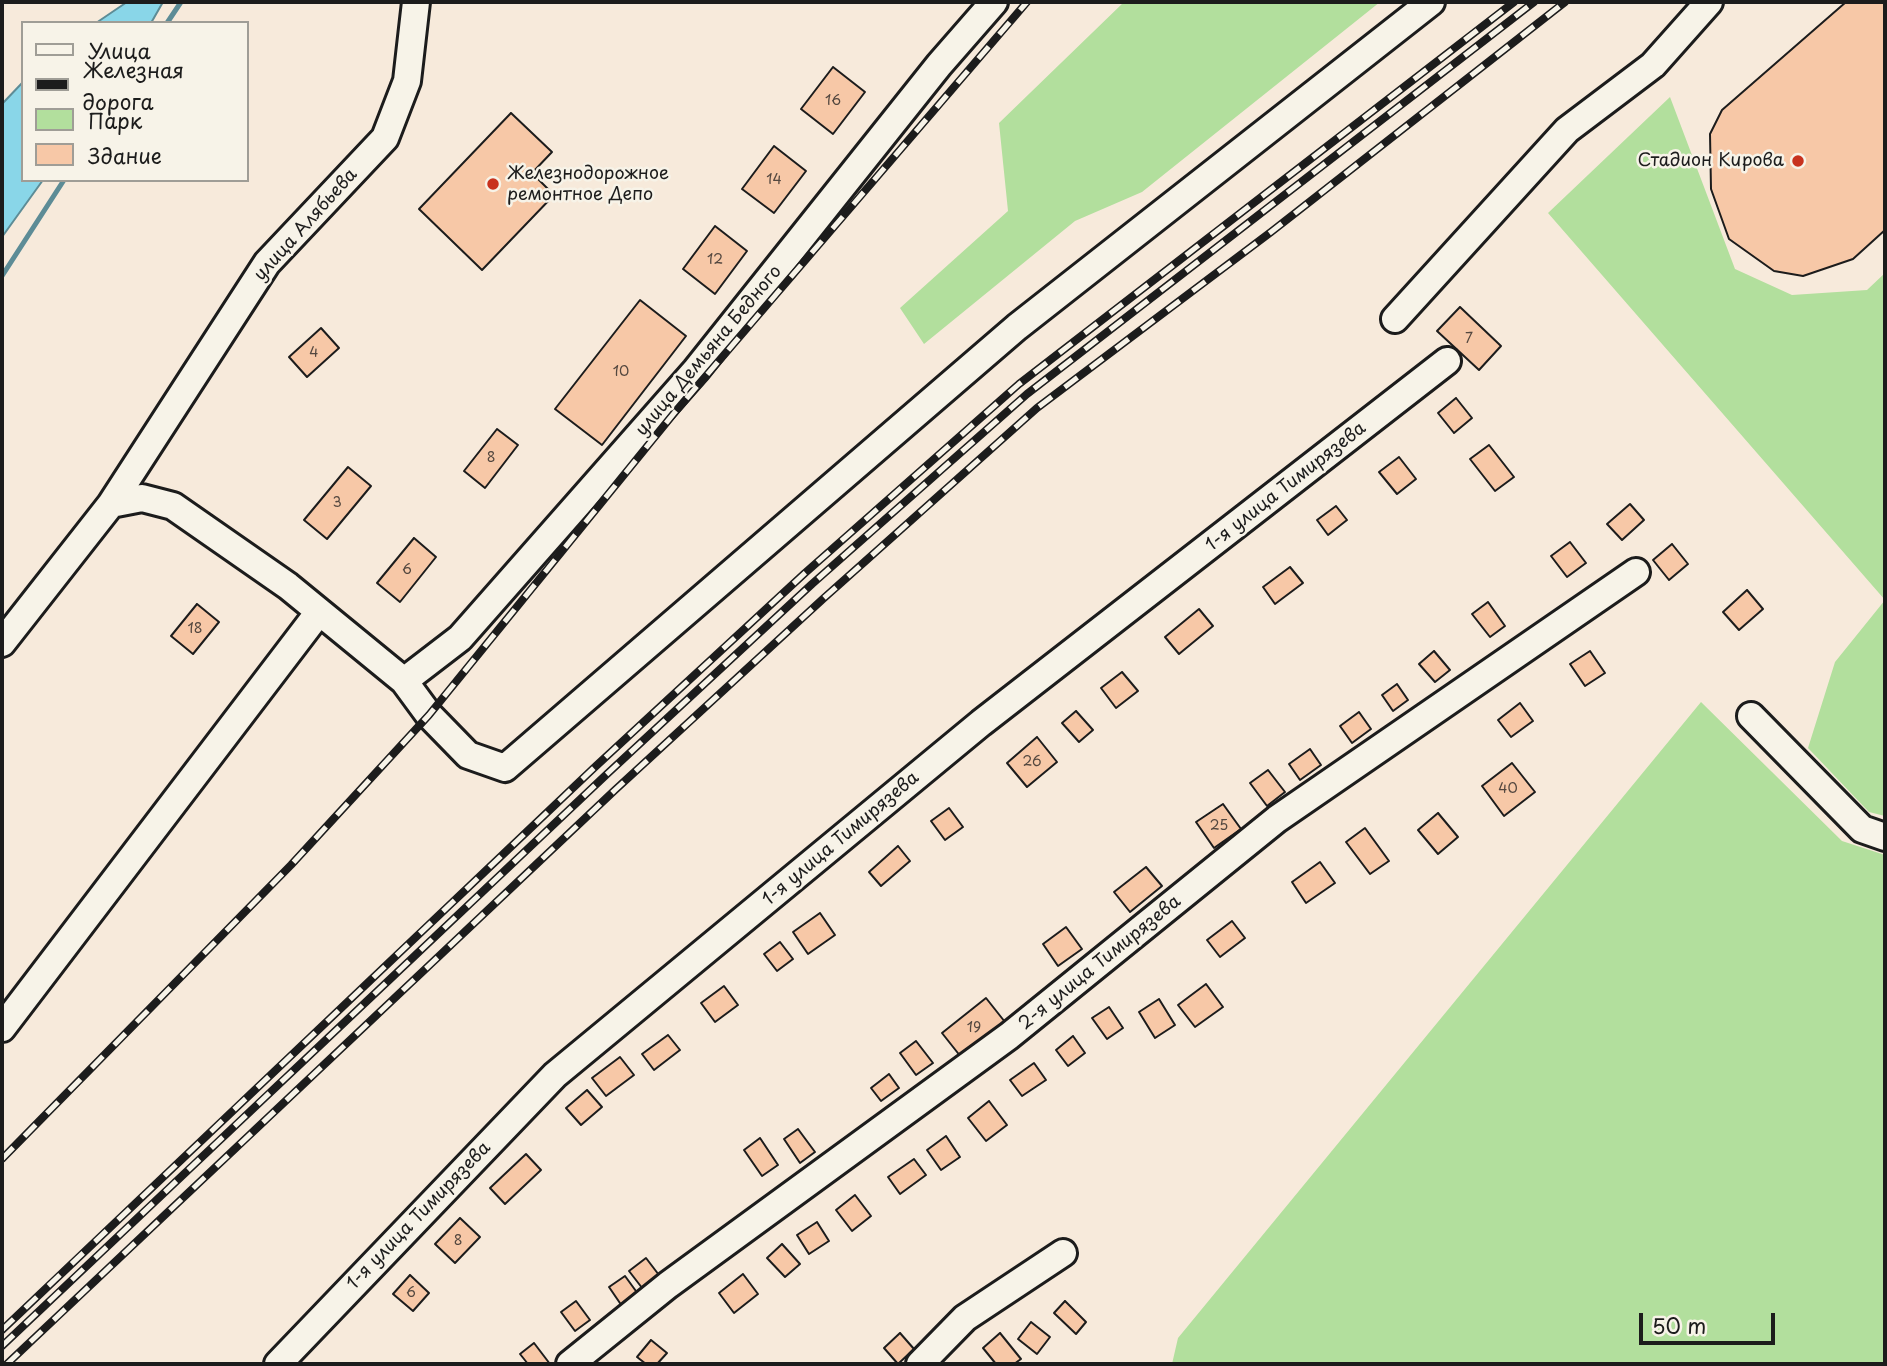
<!DOCTYPE html>
<meta charset="utf-8">
<style>
body{margin:0}
#map{position:relative;width:1887px;height:1366px;overflow:hidden;background:#f7eadb;font-family:"Playpen Sans",sans-serif}
canvas{display:block}
.frame{position:absolute;inset:0;border:4px solid #1c1c1c;pointer-events:none}
.legend{position:absolute;left:21px;top:21px;width:228px;height:161px;box-sizing:border-box;background:#f7f3e8;border:2px solid #9f9d96;margin:0;padding:9px 12px;list-style:none;font-size:21px;color:#1c1c1c}
.legend li{display:flex;align-items:center;gap:14px;height:35px}
.legend b{width:35px;border:2px solid #9f9d96}
.scale{position:absolute;left:1639px;top:1313px;width:136px;height:32px;box-sizing:border-box;border:4px solid #1c1c1c;border-top:0;padding-left:9px;font-size:21px;line-height:24px;white-space:nowrap;color:#1c1c1c;-webkit-text-stroke:5px #f7f3e8;paint-order:stroke}
</style>
<div id="map">
<canvas width="1887" height="1366"></canvas>
<div class="frame"></div>
<ul class="legend">
<li><b style="height:9px;background:#f7f3e8"></b>Улица</li>
<li><b style="height:9px;background:#1c1c1c"></b>Железная дорога</li>
<li><b style="height:19px;background:#b2df9d"></b>Парк</li>
<li><b style="height:19px;background:#f7c8a7"></b>Здание</li>
</ul>
<div class="scale">50 m</div>
</div>
<script>
const ctx = document.querySelector('canvas').getContext('2d');
ctx.lineJoin = 'round';
function fill(path, color) {
  ctx.fillStyle = color;
  ctx.fill(path, 'evenodd');
}
function shape(rows) {
  const path = new Path2D();
  for (const r of rows) {
    path.moveTo(r[0], r[1]);
    for (let i = 2; i < r.length; i += 2) path.lineTo(r[i], r[i + 1]);
  }
  return path;
}
function trace(path, color, width, dash) {
  ctx.strokeStyle = color;
  ctx.lineWidth = width;
  ctx.lineCap = dash ? 'butt' : 'round';
  ctx.setLineDash(dash || []);
  ctx.stroke(path);
}
function write(font, color, halo, rows, align = 'center') {
  ctx.font = font + ' "Playpen Sans",sans-serif';
  ctx.lineWidth = 5;
  ctx.setLineDash([]);
  ctx.textBaseline = 'middle';
  ctx.strokeStyle = halo;
  ctx.fillStyle = color;
  for (const [text, x, y, turn = 0] of rows) {
    ctx.save();
    ctx.translate(x, y);
    ctx.rotate((+turn || 0) * Math.PI / 180);
    ctx.textAlign = isNaN(turn) ? turn : align;
    if (halo) ctx.strokeText(text, 0, 0);
    ctx.fillText(text, 0, 0);
    ctx.restore();
  }
}
const green = shape([
 [1124,2,1380,2,1142,192,1075,221,924,344,900,308,1008,211,999,123],
 [1670,97,1735,269,1792,295,1867,290,1885,273,1885,816,1869,812,1808,748,1835,662,1885,600,1548,213],
 [1701,702,1842,841,1885,855,1885,1364,1172,1364,1178,1338]
]);
const water = shape([
 [127,2,163,2,151,23,96,23,127,2],
 [23,82,23,180,43,180,2,237,2,104,23,82]
]);
const stream = shape([
 [167,23,181,2],
 [2,276,64,180]
]);
const building = shape([
 [1846,2,1885,2,1885,230,1853,259,1803,276,1774,271,1729,239,1711,189,1710,134,1722,110,1846,2],
 [833,67,865,92,833,134,801,109,833,67],
 [511,113,552,152,532,173,554,195,482,270,419,209,511,113],
 [774,146,806,171,774,213,742,189,774,146],
 [715,226,747,251,715,294,683,269,715,226],
 [640,300,686,336,602,445,555,409,640,300],
 [1460,307,1501,346,1479,370,1437,331,1460,307],
 [321,328,339,348,307,377,289,357,321,328],
 [1456,398,1472,418,1454,433,1438,413,1456,398],
 [497,429,518,445,485,488,464,471,497,429],
 [1489,445,1514,477,1495,491,1470,459,1489,445],
 [1399,457,1416,479,1397,494,1379,472,1399,457],
 [348,467,371,486,327,539,304,520,348,467],
 [1630,504,1644,520,1622,540,1607,524,1630,504],
 [1336,506,1347,520,1328,535,1317,520,1336,506],
 [414,538,436,557,400,602,377,583,414,538],
 [1570,542,1586,563,1567,577,1551,556,1570,542],
 [1672,544,1688,564,1669,580,1653,560,1672,544],
 [1290,567,1303,583,1275,604,1263,587,1290,567],
 [1747,590,1763,609,1739,630,1723,612,1747,590],
 [1488,602,1505,626,1490,637,1472,614,1488,602],
 [197,604,219,622,193,654,171,636,197,604],
 [1199,609,1213,626,1179,654,1165,637,1199,609],
 [1434,651,1450,670,1435,682,1419,664,1434,651],
 [1590,651,1605,673,1585,686,1570,664,1590,651],
 [1122,672,1138,691,1116,708,1101,688,1122,672],
 [1397,684,1408,700,1393,711,1382,695,1397,684],
 [1520,703,1533,721,1511,737,1498,720,1520,703],
 [1076,711,1093,730,1079,742,1062,723,1076,711],
 [1359,712,1371,729,1352,743,1340,726,1359,712],
 [1037,737,1057,762,1027,787,1007,763,1037,737],
 [1310,749,1321,765,1300,780,1289,764,1310,749],
 [1512,763,1535,792,1504,816,1482,786,1512,763],
 [1268,770,1285,792,1267,806,1250,783,1268,770],
 [1223,804,1241,829,1214,848,1196,822,1223,804],
 [949,808,963,827,945,840,931,821,949,808],
 [1438,813,1458,837,1438,854,1418,830,1438,813],
 [1365,828,1389,861,1370,874,1346,842,1365,828],
 [898,846,910,861,881,886,869,872,898,846],
 [1320,862,1335,883,1306,903,1292,882,1320,862],
 [1146,867,1162,886,1130,912,1114,892,1146,867],
 [820,913,835,935,808,954,793,932,820,913],
 [1232,921,1245,938,1220,957,1207,940,1232,921],
 [1066,927,1082,949,1058,966,1043,944,1066,927],
 [780,942,793,959,777,971,764,954,780,942],
 [1206,984,1223,1007,1195,1027,1178,1005,1206,984],
 [724,986,738,1005,715,1022,701,1003,724,986],
 [986,998,1005,1022,961,1057,942,1033,986,998],
 [1159,999,1175,1025,1155,1038,1139,1012,1159,999],
 [1109,1007,1123,1028,1107,1039,1092,1018,1109,1007],
 [668,1035,680,1050,654,1070,642,1054,668,1035],
 [1073,1036,1085,1053,1068,1066,1056,1050,1073,1036],
 [916,1041,933,1063,916,1075,900,1053,916,1041],
 [620,1057,634,1075,606,1096,592,1078,620,1057],
 [1034,1063,1046,1080,1022,1096,1010,1080,1034,1063],
 [889,1074,899,1088,881,1101,871,1088,889,1074],
 [587,1090,602,1107,581,1125,566,1108,587,1090],
 [989,1101,1007,1125,986,1141,968,1118,989,1101],
 [798,1129,815,1152,800,1163,784,1139,798,1129],
 [946,1136,960,1157,941,1170,927,1150,946,1136],
 [760,1138,778,1165,762,1176,744,1150,760,1138],
 [526,1154,541,1170,505,1204,490,1188,526,1154],
 [914,1159,926,1175,900,1194,888,1177,914,1159],
 [855,1195,871,1216,852,1231,836,1210,855,1195],
 [460,1218,480,1237,455,1263,435,1244,460,1218],
 [817,1222,829,1241,809,1254,797,1235,817,1222],
 [782,1244,800,1264,785,1277,767,1258,782,1244],
 [646,1258,662,1279,646,1293,629,1271,646,1258],
 [743,1274,758,1294,734,1313,719,1293,743,1274],
 [410,1275,429,1293,413,1311,393,1294,410,1275],
 [625,1276,641,1298,624,1309,609,1287,625,1276],
 [576,1301,590,1320,575,1331,561,1312,576,1301],
 [1065,1301,1086,1322,1076,1334,1054,1313,1065,1301],
 [1031,1322,1050,1337,1037,1354,1018,1339,1031,1322],
 [900,1333,914,1349,898,1364,884,1348,900,1333],
 [1000,1333,1021,1359,1014,1364,996,1364,983,1348,1000,1333],
 [651,1340,667,1353,657,1364,646,1364,637,1357,651,1340],
 [534,1343,550,1364,528,1364,520,1354,534,1343]
]);
const minor = shape([
 [1395,319,1567,130,1653,65,1709,2],
 [111,504,267,263,385,138,407,81,416,2],
 [2,643,111,504,142,498,173,506,288,586,404,681,429,715,468,755,505,768,1017,327,1431,2],
 [404,681,460,638,696,370,939,65,994,2],
 [1751,716,1862,829,1885,837],
 [2,1028,319,612],
 [278,1364,555,1075,981,723,1447,361],
 [570,1364,668,1285,1009,1036,1277,819,1636,572],
 [920,1364,965,1318,1063,1253]
]);
const rail = shape([
 [2,1159,291,865,429,715,675,412,1027,2],
 [2,1330,596,766,805,573,1019,384,1514,2],
 [2,1346,607,774,812,584,1027,394,1534,2],
 [7,1364,615,790,824,598,1037,408,1271,232,1565,2]
]);
const markers = [
 [1798,161,7,"#c8321e"],
 [493,184,7,"#c8321e"]
];
const numberNames = [
 ["16",833,101],
 ["14",774,180],
 ["12",715,260],
 ["7",1469,339],
 ["4",314,353],
 ["10",621,372],
 ["8",491,458],
 ["3",337,503],
 ["6",407,570],
 ["18",195,629],
 ["26",1032,762],
 ["40",1508,789],
 ["25",1219,826],
 ["19",974,1028],
 ["8",458,1241],
 ["6",411,1293]
];
const poiNames = [
 ["Стадион Кирова",1784,161],
 ["Железнодорожное",507,174,"left"],
 ["ремонтное Депо",507,195,"left"]
];
const streetNames = [
 ["улица Алябьева",306,225,-48],
 ["улица Демьяна Бедного",709,351,-50],
 ["1-я улица Тимирязева",1286,487,-38],
 ["1-я улица Тимирязева",841,839,-40],
 ["2-я улица Тимирязева",1100,963,-39],
 ["1-я улица Тимирязева",419,1216,-46]
];
fill(green, '#b2df9d');
fill(water, '#89d6e8');
trace(water, '#5d8c96', 2);
trace(stream, '#5d8c96', 5);
fill(building, '#f7c8a7');
trace(building, '#1c1c1c', 2);
trace(minor, '#1c1c1c', 32);
trace(minor, '#f7f3e8', 26);
trace(rail, '#1c1c1c', 8);
trace(rail, '#f7f3e8', 5, [16]);
for (const [x, y, r, color] of markers) {
  const dot = new Path2D();
  dot.arc(x, y, r, 0, 2 * Math.PI);
  ctx.fillStyle = color;
  ctx.fill(dot);
  trace(dot, '#f7f3e8', 2.5);
}
write('14px', '#53473f', null, numberNames);
write('18px', '#1c1c1c', '#f7f3e8', poiNames, 'right');
write('18px', '#1c1c1c', '#f7f3e8', streetNames);
</script>
